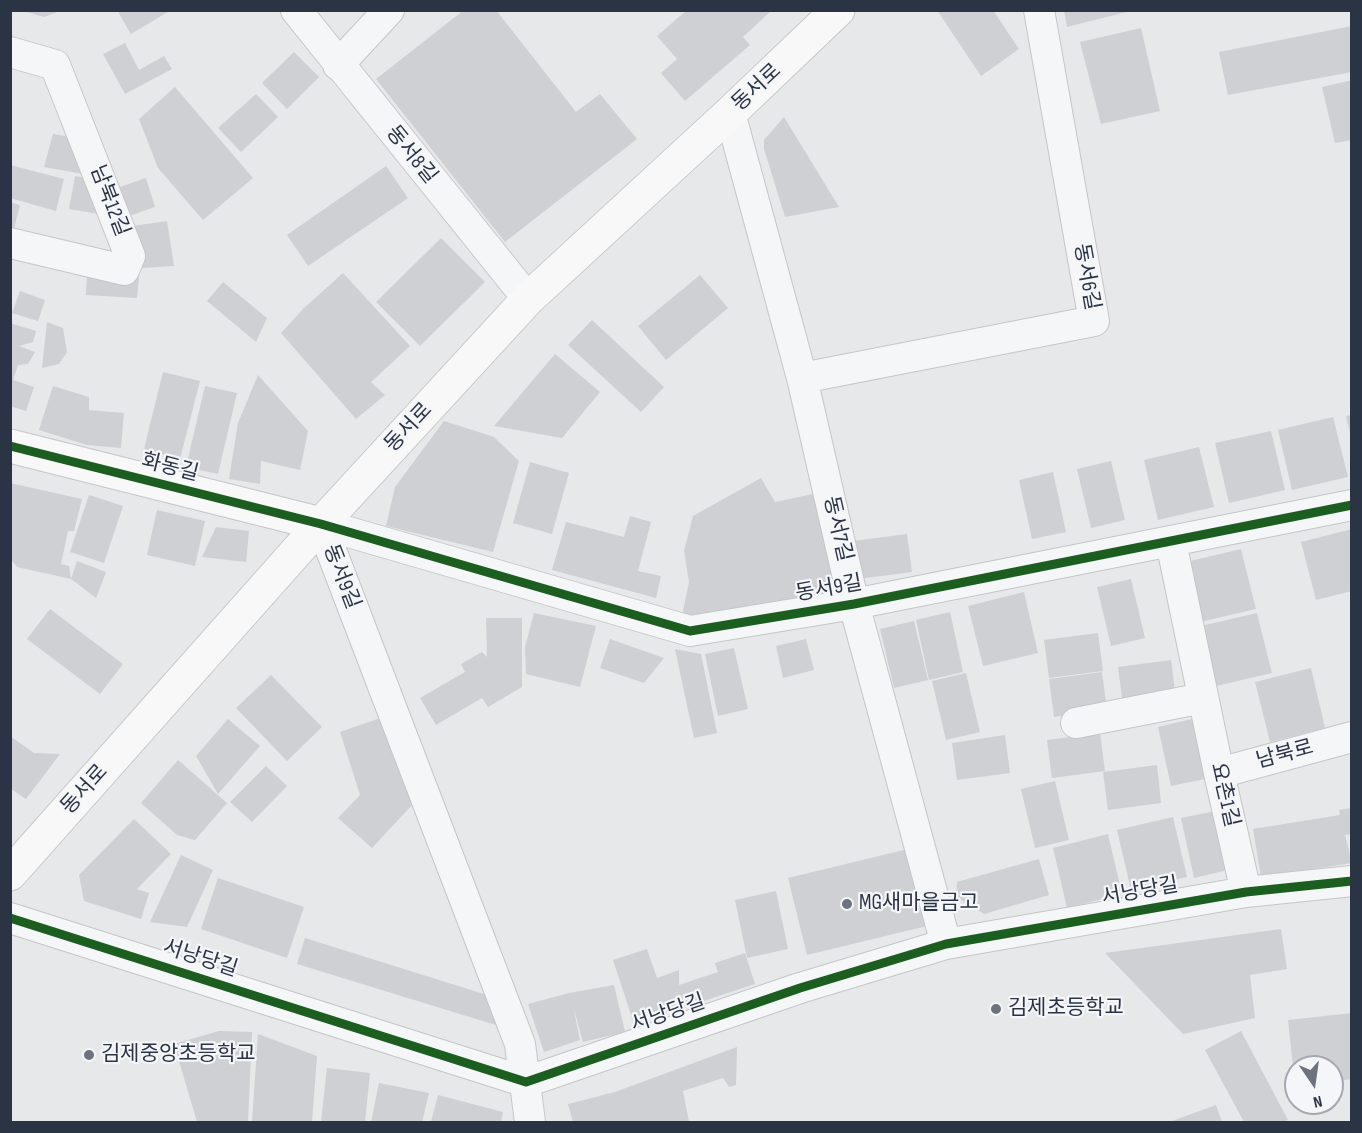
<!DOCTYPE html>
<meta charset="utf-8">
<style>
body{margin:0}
#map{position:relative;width:1362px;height:1133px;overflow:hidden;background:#e6e8ea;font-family:"Sofia Sans Condensed",sans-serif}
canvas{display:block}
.frame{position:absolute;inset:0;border:12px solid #2b3445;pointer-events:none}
.north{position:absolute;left:1284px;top:1055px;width:60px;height:60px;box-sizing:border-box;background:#f4f6f9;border:2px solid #a4a8b1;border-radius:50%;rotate:167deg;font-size:16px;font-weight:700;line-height:24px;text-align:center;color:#2b3445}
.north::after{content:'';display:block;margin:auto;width:21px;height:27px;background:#6c737f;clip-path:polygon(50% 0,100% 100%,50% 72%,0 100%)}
</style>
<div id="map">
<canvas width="1362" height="1133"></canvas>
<div class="frame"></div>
<div class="north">N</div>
</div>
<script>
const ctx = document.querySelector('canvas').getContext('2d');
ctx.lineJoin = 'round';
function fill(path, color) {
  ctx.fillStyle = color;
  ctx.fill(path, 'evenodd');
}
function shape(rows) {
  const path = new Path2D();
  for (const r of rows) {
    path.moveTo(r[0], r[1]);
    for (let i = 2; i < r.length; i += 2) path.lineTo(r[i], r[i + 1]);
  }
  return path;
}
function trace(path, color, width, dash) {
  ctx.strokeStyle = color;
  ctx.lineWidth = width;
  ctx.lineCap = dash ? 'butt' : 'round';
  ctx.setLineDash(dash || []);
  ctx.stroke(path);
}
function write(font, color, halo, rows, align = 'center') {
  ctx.font = font + ' "Sofia Sans Condensed","Noto Sans KR",sans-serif';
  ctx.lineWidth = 4.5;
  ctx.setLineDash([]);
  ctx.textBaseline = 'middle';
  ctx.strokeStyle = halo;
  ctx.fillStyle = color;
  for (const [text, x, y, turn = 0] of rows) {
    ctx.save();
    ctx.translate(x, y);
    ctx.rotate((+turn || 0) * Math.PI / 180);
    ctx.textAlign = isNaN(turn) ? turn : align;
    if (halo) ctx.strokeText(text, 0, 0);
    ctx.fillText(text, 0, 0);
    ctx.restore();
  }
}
const building = shape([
 [19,10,60,10,60,11,44,17],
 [117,10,171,10,131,34],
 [464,10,496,10,576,112,600,94,637,139,505,242,376,79],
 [687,10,772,10,743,37,750,45,685,101,661,73,677,59,657,36],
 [937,10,993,10,1019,49,981,76],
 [1064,10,1130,10,1131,11,1067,27],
 [1352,26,1352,72,1228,95,1219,52],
 [1141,28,1160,111,1101,124,1080,42],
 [125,43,139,70,164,56,172,69,125,94,103,54],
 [294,52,319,77,287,109,262,83],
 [1352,80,1352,140,1335,143,1322,87],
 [175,87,253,178,203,220,158,168,139,119],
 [256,94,278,117,241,152,218,128],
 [784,117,839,207,785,217,764,149,764,140],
 [53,134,78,138,89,175,44,167],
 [10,165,64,179,56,211,10,198],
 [386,166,408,198,308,266,287,235],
 [75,176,91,179,105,215,69,209],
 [146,178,155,207,123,218,114,189],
 [10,202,20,205,14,229,10,229],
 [167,221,174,266,141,268,126,227],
 [441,238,485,282,420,346,376,302],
 [343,273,410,346,371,382,385,395,356,419,281,333,304,308],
 [87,274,139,277,137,298,86,295],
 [700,275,728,308,666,360,638,326],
 [223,282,267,318,256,342,207,301],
 [20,291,45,300,38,321,12,313],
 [592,320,664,387,641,412,568,345],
 [47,322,63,328,67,352,59,364,42,368],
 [10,323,36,331,33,342,19,346,35,352,28,364,18,365,13,380,34,387,26,411,10,406],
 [555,354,600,392,562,438,494,426],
 [163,372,200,381,180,459,144,449],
 [258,375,308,431,300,470,261,461,260,484,229,479,238,423],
 [53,386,89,397,89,410,124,413,121,448,87,445,39,430],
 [205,386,237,393,218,474,186,467],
 [1352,415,1352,437,1351,437,1346,416],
 [1333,417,1348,477,1292,490,1278,430],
 [444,421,494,437,519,461,493,552,386,526,395,487],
 [1271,431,1285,490,1229,503,1215,443],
 [1199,447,1214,507,1158,520,1144,460],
 [1111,461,1125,520,1091,528,1077,469],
 [530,462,569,473,552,534,513,523],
 [1053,472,1066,532,1032,539,1019,480],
 [761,478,775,502,822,492,839,572,832,591,691,621,683,611,689,582,684,551,693,516],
 [10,483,82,499,74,531,68,531,61,564,69,566,71,579,17,567,10,558],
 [89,495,123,506,104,563,70,552],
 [157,510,205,521,195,566,147,555],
 [630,516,651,522,638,571,661,576,656,598,552,570,566,522,624,537],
 [216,527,249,531,246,562,202,557],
 [1352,529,1352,591,1316,600,1301,542],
 [907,534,912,572,858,579,853,541],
 [1241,549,1256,609,1200,622,1186,562],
 [77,561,106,572,96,598,71,579],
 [1131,579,1145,638,1111,646,1097,587],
 [1024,592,1038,653,983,666,968,606],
 [50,609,123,664,100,694,27,639],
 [950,612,963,672,929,680,916,620],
 [534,613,596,626,580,687,526,674,525,647],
 [1257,613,1272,673,1216,686,1201,626],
 [486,618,522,618,522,687,488,707,482,698,436,725,420,698,465,672,461,664,482,652,487,657],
 [914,621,928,680,894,688,880,629],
 [1098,633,1103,671,1049,678,1044,640],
 [610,639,664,658,644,683,600,668],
 [806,639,814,670,783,678,776,646],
 [734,648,748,709,718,716,705,654],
 [675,649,701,654,717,733,694,738],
 [1171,660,1176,698,1123,705,1118,667],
 [1311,668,1325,728,1270,742,1255,682],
 [1102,672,1107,710,1054,717,1049,679],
 [966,673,980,732,946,740,932,681],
 [271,675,322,727,287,761,236,708],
 [383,717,414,803,372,848,338,818,360,795,340,732],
 [228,719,260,746,218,794,196,756],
 [1192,719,1205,779,1171,786,1158,727],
 [1100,733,1105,771,1052,778,1047,740],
 [1005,735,1010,773,957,780,952,743],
 [10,736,34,753,60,754,26,799,10,788],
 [178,760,227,803,195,840,177,835,141,803],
 [1157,765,1161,803,1108,810,1103,772],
 [266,766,287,786,252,822,230,802],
 [1055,781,1069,840,1035,848,1021,789],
 [1352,808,1352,834,1345,835,1352,863,1261,877,1253,829,1340,815,1339,810],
 [1215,811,1228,870,1194,878,1181,818],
 [1173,817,1187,877,1131,890,1117,830],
 [134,819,171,854,137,889,149,893,141,919,84,901,79,875],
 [1108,834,1122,894,1067,908,1053,848],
 [912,848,931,925,807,955,788,878],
 [181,855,213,870,187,927,150,922],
 [1039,859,1049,895,984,914,956,897,957,882],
 [218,878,304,907,287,958,201,929],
 [776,891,788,949,747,958,735,900],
 [1281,929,1287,969,1250,975,1255,1018,1183,1034,1105,953],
 [305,938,487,995,499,1026,297,964],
 [647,949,657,978,679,970,679,985,718,972,715,963,745,953,755,984,634,1024,613,960],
 [614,985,625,1032,583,1042,573,1006,580,1040,544,1052,528,1004,569,993],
 [1352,1013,1352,1079,1332,1082,1332,1067,1296,1067,1294,1076,1288,1020],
 [219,1031,252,1032,248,1122,197,1122,174,1044],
 [1241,1031,1288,1120,1283,1122,1244,1122,1205,1050],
 [258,1034,317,1056,312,1122,252,1122],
 [737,1047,736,1085,729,1087,723,1078,683,1091,689,1122,573,1122,568,1104,615,1092],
 [327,1068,370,1073,365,1122,321,1122],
 [379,1083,429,1093,422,1122,371,1122],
 [438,1095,503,1112,501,1122,431,1122],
 [1216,1105,1222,1122,1169,1122]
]);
const street = shape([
 [296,10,528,299],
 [10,52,55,65,130,256,124,270,10,243],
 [338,65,389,10],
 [730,113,802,378,854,604,946,944],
 [802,378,1094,321,1039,10],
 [321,524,690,631,854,604,1352,505],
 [321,524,520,1044,530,1122],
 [1171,542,1219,773,1246,892],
 [1076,723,1203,698],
 [1219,773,1352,737],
 [10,918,526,1082,800,988,946,944,1246,892,1352,881]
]);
const secondary = shape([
 [10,446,321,524],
 [10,874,321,524,528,299,730,113,838,10]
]);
const cycleway = shape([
 [10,446,321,524,690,631,854,604,1352,505],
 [10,918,526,1082,800,988,946,944,1246,892,1352,881]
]);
const markers = [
 [847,904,6,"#6c737f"],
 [996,1009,6,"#6c737f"],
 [89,1055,6,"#6c737f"]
];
const streetNames = [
 ["동서로",757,88,-43],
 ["동서8길",411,155,51],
 ["남북12길",109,201,69],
 ["동서6길",1086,277,80],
 ["동서로",409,428,-47],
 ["화동길",170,468,14],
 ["동서7길",837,529,77],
 ["동서9길",341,577,69],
 ["동서9길",829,589,-10],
 ["남북로",1285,755,-15],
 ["동서로",85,790,-48],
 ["요촌1길",1224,795,77],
 ["서낭당길",1140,892,-10],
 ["서낭당길",200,959,18],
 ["서낭당길",668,1014,-19]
];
const poiNames = [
 ["MG새마을금고",859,904],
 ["김제초등학교",1008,1009],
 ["김제중앙초등학교",101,1055]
];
fill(building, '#ced0d3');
trace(street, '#c4c6c8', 32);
trace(secondary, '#c4c6c8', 35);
trace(street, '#f5f6f7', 30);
trace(secondary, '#f8f8f8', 33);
trace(cycleway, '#1b5e20', 9);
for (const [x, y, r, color] of markers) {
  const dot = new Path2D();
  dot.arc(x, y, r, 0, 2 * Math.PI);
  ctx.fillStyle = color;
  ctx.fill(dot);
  trace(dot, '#f4f6f9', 2);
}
write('21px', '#2b3445', '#f4f6f9', streetNames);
write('21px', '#2b3445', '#f4f6f9', poiNames, 'left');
</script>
